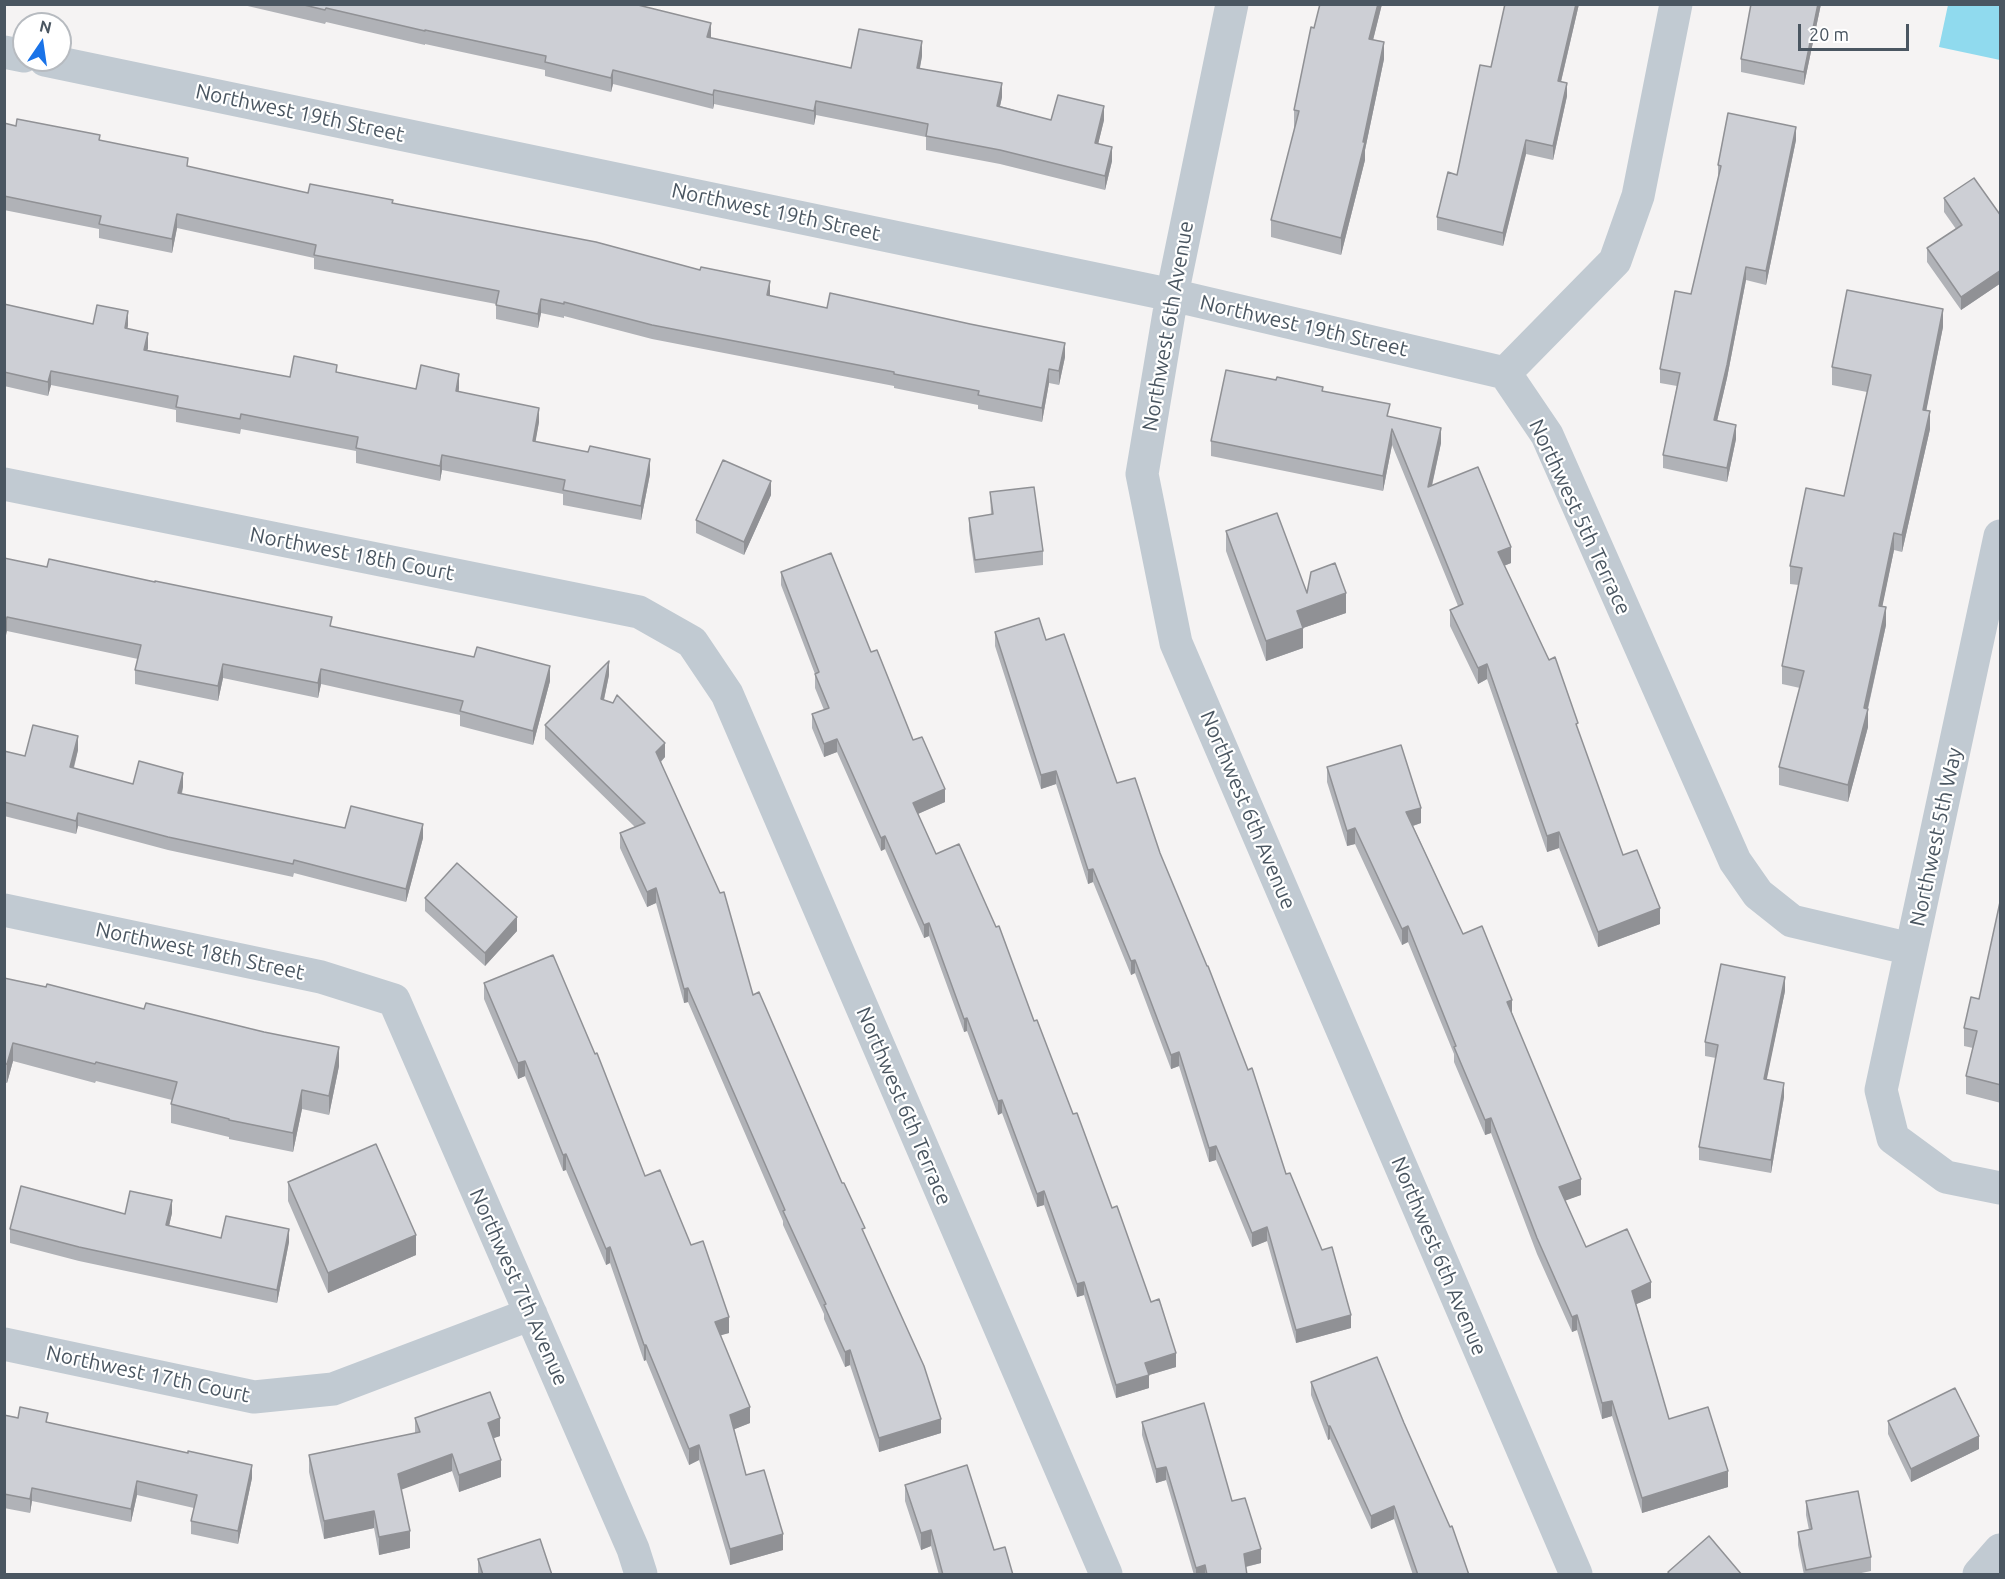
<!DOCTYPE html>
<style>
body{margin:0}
#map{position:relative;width:2005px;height:1579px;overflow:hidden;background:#f5f3f3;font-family:Ubuntu,sans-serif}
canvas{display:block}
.frame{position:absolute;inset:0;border:6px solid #4a5661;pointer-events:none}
.north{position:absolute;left:12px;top:12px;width:60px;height:60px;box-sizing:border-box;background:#fff;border:2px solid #b7bbc0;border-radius:50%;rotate:13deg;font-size:16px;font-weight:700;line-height:24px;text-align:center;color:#4a5661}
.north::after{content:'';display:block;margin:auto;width:21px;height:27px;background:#1a73e8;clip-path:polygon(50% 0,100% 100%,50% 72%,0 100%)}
.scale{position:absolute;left:1798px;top:24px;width:111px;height:27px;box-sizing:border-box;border:3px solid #4a5661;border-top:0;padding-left:8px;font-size:18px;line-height:21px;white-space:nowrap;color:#4a5661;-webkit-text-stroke:4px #fff;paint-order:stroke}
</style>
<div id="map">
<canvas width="2005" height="1579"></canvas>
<div class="frame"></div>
<div class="north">N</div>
<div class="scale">20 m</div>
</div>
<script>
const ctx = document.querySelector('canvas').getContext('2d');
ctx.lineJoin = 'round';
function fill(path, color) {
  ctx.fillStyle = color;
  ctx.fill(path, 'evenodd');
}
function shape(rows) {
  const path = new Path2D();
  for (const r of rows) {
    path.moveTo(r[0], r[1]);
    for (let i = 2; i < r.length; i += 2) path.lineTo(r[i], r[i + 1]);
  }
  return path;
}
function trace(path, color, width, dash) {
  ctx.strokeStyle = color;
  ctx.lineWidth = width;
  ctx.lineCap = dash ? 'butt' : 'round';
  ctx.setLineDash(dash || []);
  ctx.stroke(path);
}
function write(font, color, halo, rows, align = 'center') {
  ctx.font = font + ' Ubuntu,sans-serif';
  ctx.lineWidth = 4.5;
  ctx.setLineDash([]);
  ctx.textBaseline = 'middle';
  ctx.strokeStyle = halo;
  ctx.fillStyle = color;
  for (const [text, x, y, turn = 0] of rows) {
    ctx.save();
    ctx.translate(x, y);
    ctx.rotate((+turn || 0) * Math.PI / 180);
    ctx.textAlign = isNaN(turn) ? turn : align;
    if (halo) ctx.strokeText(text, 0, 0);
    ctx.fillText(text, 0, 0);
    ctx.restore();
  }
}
const water = shape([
 [1948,5,2000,5,2000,60,1939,47]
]);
const street = shape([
 [1232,4,1172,295,1142,474,1176,643,1576,1574],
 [1676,4,1638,196,1615,261,1505,373,1547,435,1735,861,1758,894,1792,921,1911,949],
 [4,52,24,56],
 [45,60,1172,295,1505,373],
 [4,484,639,612,692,642,727,694,1106,1574],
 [2000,536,1881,1090,1893,1138,1946,1177,2000,1188],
 [4,910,321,977,394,1000,633,1549,641,1574],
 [4,1344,254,1397,333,1389,531,1314],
 [1979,1574,2000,1550]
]);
const wall = shape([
 [239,4,634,4,711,38,851,68,922,56,920,68,1002,97,1000,106,1051,120,1104,120,1098,144,1112,161,1105,190,1000,164,926,150,926,137,816,115,814,125,714,104,713,109,613,84,611,92,545,76,545,70,425,44,425,45,326,22,325,24],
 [1382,4,1373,40,1384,59,1365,150,1365,160,1341,255,1271,237,1271,220,1295,128,1294,127,1294,110,1314,28],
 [1579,4,1561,82,1567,96,1553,160,1526,154,1503,246,1437,230,1437,217,1457,175,1491,67],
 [1821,4,1804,85,1741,72,1741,59],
 [4,123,16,126,100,140,188,167,308,193,393,204,770,296,1065,357,1059,385,1049,383,1042,422,978,409,978,405,894,388,894,386,652,339,564,316,564,318,541,313,538,328,496,319,496,304,314,269,314,258,177,228,172,253,99,238,99,229,4,210],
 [1796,140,1766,285,1746,280,1727,378,1717,421,1736,439,1727,482,1663,468,1663,455,1677,386,1660,383,1660,369,1691,294,1718,178,1718,165],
 [1944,198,2001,216,2001,283,1961,310,1927,262,1927,248,1956,229,1944,212],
 [4,304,93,324,128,325,127,329,148,348,147,350,290,377,337,372,416,389,459,388,459,391,539,422,535,442,650,474,641,520,563,505,563,494,442,470,440,481,356,463,356,451,241,429,240,434,176,422,176,410,51,385,48,396,4,386],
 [1943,327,1926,410,1930,429,1902,552,1894,550,1882,606,1886,625,1868,709,1868,727,1848,802,1779,785,1779,767,1800,688,1782,684,1782,666,1799,585,1790,584,1790,566,1844,496,1867,392,1832,385,1832,367],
 [1323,391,1390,417,1441,443,1432,486,1511,563,1504,566,1578,730,1623,855,1660,924,1598,947,1559,848,1547,852,1487,679,1478,684,1450,626,1450,610,1458,606,1392,445,1383,491,1211,456,1211,441],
 [990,492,1043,551,1043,565,975,573,969,531,969,518,991,515],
 [771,495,744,555,696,533,696,520],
 [1226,531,1307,593,1346,613,1303,628,1303,648,1266,661,1226,551],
 [4,558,332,627,550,681,533,745,460,726,460,715,321,684,318,698,223,678,218,701,135,684,135,670,138,659,7,631],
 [781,572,871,652,913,740,945,802,918,814,936,854,1034,1021,1151,1302,1176,1367,1149,1375,1149,1388,1116,1398,1084,1295,1077,1297,1044,1205,1037,1207,1002,1113,998,1115,967,1031,964,1032,929,936,924,938,885,849,881,851,837,752,824,757,812,728,812,714,824,710,815,688,815,674,781,585],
 [995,632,1046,640,1117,783,1160,853,1286,1174,1351,1328,1296,1343,1267,1241,1252,1247,1216,1160,1209,1162,1179,1066,1171,1069,1135,973,1131,975,1093,882,1088,884,1056,784,1041,789,995,646],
 [609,675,604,700,665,757,661,762,753,995,865,1236,941,1433,879,1452,850,1365,845,1367,824,1319,824,1314,783,1225,783,1221,688,1002,684,1003,656,903,647,907,620,848,620,833,635,827,545,739,545,725],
 [78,750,74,768,133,784,183,787,182,794,345,828,423,838,406,902,294,873,293,877,168,850,78,826,76,834,4,816,4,751,25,756],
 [1327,767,1421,823,1413,826,1463,934,1512,1013,1581,1195,1565,1200,1586,1247,1651,1298,1636,1304,1669,1419,1728,1487,1642,1513,1612,1416,1602,1419,1577,1330,1572,1332,1537,1254,1491,1133,1485,1135,1454,1062,1454,1054,1408,942,1402,945,1355,844,1347,846,1327,782],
 [425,898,517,931,485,966,425,911],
 [2001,902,2001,1103,1966,1094,1966,1076,1973,1048,1964,1046,1964,1028,1979,999],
 [4,978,339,1066,329,1115,302,1109,293,1152,229,1139,229,1137,171,1123,171,1104,172,1100,96,1081,95,1083,13,1061,7,1083,4,1082],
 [484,983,645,1176,691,1245,729,1333,720,1335,750,1423,734,1429,746,1475,783,1550,730,1565,699,1460,689,1465,646,1360,644,1361,610,1263,606,1265,566,1170,563,1171,525,1076,518,1079,484,999],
 [1785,991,1766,1080,1784,1097,1771,1173,1699,1160,1699,1147,1716,1058,1705,1056,1705,1042],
 [288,1182,416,1255,328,1293,288,1201],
 [172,1213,169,1226,221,1238,289,1242,277,1303,79,1261,10,1243,10,1229,125,1214],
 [1311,1382,1404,1423,1469,1575,1413,1575,1394,1519,1371,1529,1330,1439,1328,1440,1311,1395],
 [4,1415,48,1422,252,1478,238,1544,191,1534,191,1521,194,1508,137,1495,131,1522,32,1501,30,1513,4,1508],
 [415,1418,500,1436,494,1438,501,1477,459,1492,452,1471,401,1489,410,1548,379,1555,374,1528,324,1539,309,1472,309,1455,415,1433],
 [1888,1421,1979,1449,1911,1482,1888,1434],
 [1142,1422,1232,1501,1261,1563,1246,1567,1247,1575,1194,1575,1166,1480,1156,1483,1142,1435],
 [905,1485,994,1550,1013,1575,939,1575,931,1546,921,1550,905,1501],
 [1806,1501,1871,1557,1871,1571,1852,1575,1804,1575,1798,1545,1798,1532,1809,1530,1806,1515],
 [478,1559,552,1575,478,1575]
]);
const shadedWall = shape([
 [1378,4,1382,4,1369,56,1369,39],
 [1576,4,1579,4,1558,94,1558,81],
 [1818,4,1821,4,1804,85,1804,72],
 [711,23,711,37,707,51,707,37],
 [922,41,922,56,917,82,917,68],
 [1384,42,1384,59,1365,150,1365,160,1341,255,1341,238,1363,142],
 [613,70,613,84,611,92,611,78],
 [1002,83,1002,97,997,120,997,106],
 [1567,83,1567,96,1553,160,1553,146],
 [714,90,714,104,713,109,713,95],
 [816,101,816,115,814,125,814,111],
 [1104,106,1104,120,1095,157,1095,143],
 [1796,127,1796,140,1766,285,1766,271],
 [1526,140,1526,154,1503,246,1503,233],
 [1112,147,1112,161,1105,190,1105,176],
 [177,214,177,228,172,253,172,239],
 [1746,267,1746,280,1727,378,1714,434,1714,420],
 [2001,270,2001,283,1961,310,1961,297],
 [770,281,770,295,767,309,767,295],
 [541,299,541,313,538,328,538,314],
 [1943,309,1943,327,1923,427,1923,410],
 [128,311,128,325,125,343,125,328],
 [148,333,148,348,144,364,144,350],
 [1065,343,1065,357,1059,385,1059,371],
 [1049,369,1049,383,1042,422,1042,408],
 [51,371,51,385,48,396,48,382],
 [459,374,459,388,456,405,456,391],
 [539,408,539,422,533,456,533,441],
 [1930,411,1930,429,1902,552,1902,535],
 [1736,425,1736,439,1727,482,1727,468],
 [1441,428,1441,443,1428,503,1428,487],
 [1392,429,1392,445,1383,491,1383,476],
 [442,455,442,470,440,481,440,466],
 [650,459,650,474,641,520,641,506],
 [771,481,771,495,744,555,744,542],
 [1894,533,1894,550,1879,623,1879,606],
 [1511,547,1511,563,1498,568,1498,552],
 [1346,593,1346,613,1303,628,1303,648,1266,661,1266,641,1297,611],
 [1886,607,1886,625,1866,716,1868,709,1868,727,1848,802,1848,785],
 [7,617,7,631,4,644,4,630],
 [609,661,609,675,601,713,601,699],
 [223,664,223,678,218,701,218,686],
 [1487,664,1487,679,1478,684,1478,668],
 [550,666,550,681,533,745,533,731],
 [321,669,321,684,318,698,318,683],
 [78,736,78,750,70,781,70,767],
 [837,739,837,752,824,757,824,744],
 [665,743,665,757,656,766,656,752],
 [1056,771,1056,784,1041,789,1041,775],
 [183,773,183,787,178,807,178,793],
 [945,789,945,802,913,816,913,803],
 [1421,808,1421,823,1406,828,1406,812],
 [78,813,78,826,76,834,76,821],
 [423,824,423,838,406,902,406,889],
 [1355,828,1355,844,1347,846,1347,831],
 [1559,832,1559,848,1547,852,1547,836],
 [885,836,885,849,881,851,881,838],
 [1093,869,1093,882,1088,884,1088,870],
 [656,888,656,903,647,907,647,892],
 [1660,908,1660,924,1598,947,1598,932],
 [517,917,517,931,485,966,485,953],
 [929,923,929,936,924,938,924,925],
 [1408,926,1408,942,1402,945,1402,929],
 [1135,960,1135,973,1131,975,1131,961],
 [1785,977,1785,991,1764,1093,1764,1079],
 [688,988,688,1002,684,1003,684,989],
 [1512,1000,1512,1015,1507,1002],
 [967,1018,967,1031,964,1032,964,1019],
 [13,1043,13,1061,7,1083,7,1064],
 [339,1047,339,1066,329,1115,329,1096],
 [1179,1052,1179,1066,1171,1069,1171,1055],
 [525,1061,525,1076,518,1079,518,1063],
 [1784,1083,1784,1097,1771,1173,1771,1160],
 [302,1090,302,1109,293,1152,293,1133],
 [1002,1100,1002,1113,998,1115,998,1101],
 [1491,1118,1491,1133,1485,1135,1485,1120],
 [1216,1146,1216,1160,1209,1162,1209,1148],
 [566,1154,566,1170,563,1171,563,1155],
 [1581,1179,1581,1195,1559,1203,1559,1187],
 [1044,1191,1044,1205,1037,1207,1037,1194],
 [172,1200,172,1213,166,1239,166,1225],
 [1267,1227,1267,1241,1252,1247,1252,1233],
 [289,1229,289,1242,277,1303,277,1290],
 [416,1235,416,1255,328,1293,328,1273],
 [610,1247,610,1263,606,1265,606,1249],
 [1084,1282,1084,1295,1077,1297,1077,1284],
 [1651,1282,1651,1298,1632,1306,1632,1291],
 [1351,1315,1351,1328,1296,1343,1296,1330],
 [1577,1315,1577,1330,1572,1332,1572,1317],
 [729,1317,729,1333,715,1337,715,1322],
 [644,1345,646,1345,646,1360,644,1361],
 [850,1350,850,1365,845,1367,845,1352],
 [1176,1353,1176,1367,1149,1375,1149,1388,1116,1398,1116,1385,1145,1363],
 [1612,1401,1612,1416,1602,1419,1602,1403],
 [750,1407,750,1423,730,1431,730,1415],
 [500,1418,500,1436,488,1440,488,1423],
 [941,1419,941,1433,879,1452,879,1438],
 [1328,1426,1330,1426,1330,1439,1328,1440],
 [1979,1436,1979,1449,1911,1482,1911,1469],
 [699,1445,699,1460,689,1465,689,1449],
 [452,1454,452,1471,398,1491,398,1474],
 [501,1460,501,1477,459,1492,459,1475],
 [252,1465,252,1478,238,1544,238,1531],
 [1166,1467,1166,1480,1156,1483,1156,1469],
 [1728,1471,1728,1487,1642,1513,1642,1498],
 [137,1481,137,1495,131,1522,131,1509],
 [32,1488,32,1501,30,1513,30,1499],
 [1394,1506,1394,1519,1371,1529,1371,1516],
 [374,1511,374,1528,324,1539,324,1521],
 [931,1530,931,1546,921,1550,921,1533],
 [410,1531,410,1548,379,1555,379,1537],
 [783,1534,783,1550,730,1565,730,1549],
 [1261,1549,1261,1563,1244,1567,1244,1554],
 [1205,1565,1205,1575,1196,1575,1196,1568]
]);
const building = shape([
 [300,4,634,4,711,23,707,37,851,68,859,29,922,41,917,68,1002,83,997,106,1051,120,1058,95,1104,106,1095,143,1112,147,1105,176,1000,150,926,136,928,124,816,101,814,111,714,90,713,95,613,70,611,78,545,62,546,56,425,30,425,31,326,8,325,10,300,4],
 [1320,4,1378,4,1369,39,1384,42,1363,142,1365,142,1341,238,1271,220,1299,111,1294,110,1311,27,1314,28,1320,4],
 [1505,4,1576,4,1558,81,1567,83,1553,146,1526,140,1503,233,1437,217,1448,172,1457,175,1480,65,1491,67,1505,4],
 [1751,4,1818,4,1804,72,1741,59,1751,4],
 [1728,113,1796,127,1766,271,1746,267,1727,365,1714,420,1736,425,1727,468,1663,455,1680,373,1660,369,1675,291,1691,294,1721,166,1718,165,1728,113],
 [17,119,100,135,99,140,188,158,187,166,308,193,310,184,393,200,392,203,596,242,700,270,701,267,770,281,767,295,827,308,830,293,970,324,1065,343,1059,371,1049,369,1042,408,978,395,979,391,894,374,894,372,652,325,564,302,564,304,541,299,538,314,496,305,499,291,314,255,316,245,177,214,172,239,99,224,101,216,4,196,4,123,16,126,17,119],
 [1974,178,2001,216,2001,270,1961,297,1927,248,1962,225,1944,198,1974,178],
 [1847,290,1943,309,1923,410,1930,411,1902,535,1894,533,1879,606,1886,607,1864,708,1868,709,1848,785,1779,767,1804,671,1782,666,1802,568,1790,566,1806,488,1844,496,1871,375,1832,367,1847,290],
 [4,304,93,324,97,305,128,311,125,328,148,333,144,350,290,377,294,356,337,365,336,372,416,389,421,365,459,374,456,391,539,408,533,441,588,452,590,446,650,459,641,506,563,490,565,480,442,455,440,466,356,448,358,437,241,414,240,419,176,407,178,396,51,371,48,382,4,372,4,304],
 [1226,370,1276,380,1277,377,1323,387,1322,391,1390,404,1387,416,1441,428,1428,487,1478,467,1511,547,1498,552,1549,660,1555,657,1578,723,1576,724,1623,855,1637,850,1660,908,1598,932,1559,832,1547,836,1487,664,1478,668,1450,610,1463,604,1392,429,1383,476,1211,441,1226,370],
 [723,460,771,481,744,542,696,520,723,460],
 [1034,487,1043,551,975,560,969,518,993,514,990,492,1034,487],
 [1277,513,1307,593,1311,572,1335,563,1346,593,1297,611,1303,628,1266,641,1226,531,1277,513],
 [831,553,871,652,877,650,913,740,922,737,945,789,913,803,936,854,959,844,996,927,999,926,1034,1021,1037,1020,1073,1114,1077,1113,1112,1208,1117,1206,1151,1302,1159,1299,1176,1353,1145,1363,1149,1375,1116,1385,1084,1282,1077,1284,1044,1191,1037,1194,1002,1100,998,1101,967,1018,964,1019,929,923,924,925,885,836,881,838,837,739,824,744,812,714,829,708,815,674,819,672,781,572,831,553],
 [4,558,47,567,49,559,155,582,155,581,332,617,330,626,474,657,477,647,550,666,533,731,460,711,463,701,321,669,318,683,223,664,218,686,135,670,141,645,7,617,4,630,4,558],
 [1039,618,1046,640,1064,634,1117,783,1135,778,1160,853,1207,966,1208,966,1248,1070,1252,1068,1286,1174,1290,1173,1322,1250,1332,1247,1351,1315,1296,1330,1267,1227,1252,1233,1216,1146,1209,1148,1179,1052,1171,1055,1135,960,1131,961,1093,869,1088,870,1056,771,1041,775,995,632,1039,618],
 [609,661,601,699,613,703,617,695,665,743,656,752,720,893,724,892,753,995,759,992,842,1183,844,1183,865,1228,862,1229,924,1366,941,1419,879,1438,850,1350,845,1352,824,1305,826,1304,783,1211,785,1210,688,988,684,989,656,888,647,892,620,833,645,823,545,725,609,661],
 [33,725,78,736,70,767,133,784,139,761,183,773,178,793,345,828,351,806,423,824,406,889,294,860,293,864,168,837,78,813,76,821,4,802,4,751,25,756,33,725],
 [1401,745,1421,808,1406,812,1463,934,1482,926,1512,1000,1507,1002,1581,1179,1559,1187,1586,1247,1627,1229,1651,1282,1632,1291,1669,1419,1708,1407,1728,1471,1642,1498,1612,1401,1602,1403,1577,1315,1572,1317,1537,1238,1491,1118,1485,1120,1454,1047,1456,1046,1408,926,1402,929,1355,828,1347,831,1327,767,1401,745],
 [457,863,517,917,485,953,425,898,457,863],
 [2000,902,2001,902,2001,1085,1966,1076,1977,1031,1964,1028,1971,997,1979,999,2000,902],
 [553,955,595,1054,597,1053,645,1176,660,1170,691,1245,703,1241,729,1317,715,1322,750,1407,730,1415,746,1475,764,1470,783,1534,730,1549,699,1445,689,1449,646,1345,644,1345,610,1247,606,1249,566,1154,563,1155,525,1061,518,1063,484,983,553,955],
 [1721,964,1785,977,1764,1079,1784,1083,1771,1160,1699,1147,1718,1045,1705,1042,1721,964],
 [4,978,46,987,47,984,144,1009,146,1003,264,1032,339,1047,329,1096,302,1090,293,1133,229,1120,229,1119,171,1104,177,1082,96,1062,95,1064,13,1043,7,1064,4,1064,4,978],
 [376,1144,416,1235,328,1273,288,1182,376,1144],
 [21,1186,125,1214,130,1191,172,1200,166,1225,221,1238,226,1216,289,1229,277,1290,79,1247,10,1229,21,1186],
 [1377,1357,1404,1423,1450,1527,1452,1526,1469,1575,1418,1575,1394,1506,1371,1516,1330,1426,1328,1426,1311,1382,1377,1357],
 [1955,1388,1979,1436,1911,1469,1888,1421,1955,1388],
 [490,1392,500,1418,488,1423,501,1460,459,1475,452,1454,398,1474,410,1531,379,1537,374,1511,324,1521,309,1455,420,1432,415,1418,490,1392],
 [1204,1403,1232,1501,1245,1498,1261,1549,1244,1554,1247,1575,1207,1575,1205,1565,1196,1568,1166,1467,1156,1469,1142,1422,1204,1403],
 [20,1407,48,1413,46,1422,188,1453,188,1451,252,1465,238,1531,191,1521,197,1495,137,1481,131,1509,32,1488,30,1499,4,1494,4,1415,18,1418,20,1407],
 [967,1465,994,1550,1005,1547,1013,1575,943,1575,931,1530,921,1533,905,1485,967,1465],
 [1858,1491,1871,1557,1806,1570,1798,1532,1812,1529,1806,1501,1858,1491],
 [1709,1536,1742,1575,1670,1575,1668,1572,1709,1536],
 [540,1539,552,1575,483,1575,478,1559,540,1539]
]);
const streetNames = [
 ["Northwest 19th Street",300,113,12],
 ["Northwest 19th Street",776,212,12],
 ["Northwest 6th Avenue",1168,326,-80],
 ["Northwest 19th Street",1304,326,13],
 ["Northwest 5th Terrace",1580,517,65],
 ["Northwest 18th Court",352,554,11],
 ["Northwest 6th Avenue",1248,810,67],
 ["Northwest 5th Way",1936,837,-78],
 ["Northwest 18th Street",200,951,12],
 ["Northwest 6th Terrace",904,1106,67],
 ["Northwest 6th Avenue",1439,1256,67],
 ["Northwest 7th Avenue",519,1287,66],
 ["Northwest 17th Court",148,1374,12]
];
fill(water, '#90daee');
trace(street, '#c1cad2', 33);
fill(wall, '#b0b2b7');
fill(shadedWall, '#909195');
fill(building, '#cdcfd5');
trace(building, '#909195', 1.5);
write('21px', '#4a5661', '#fff', streetNames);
</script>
